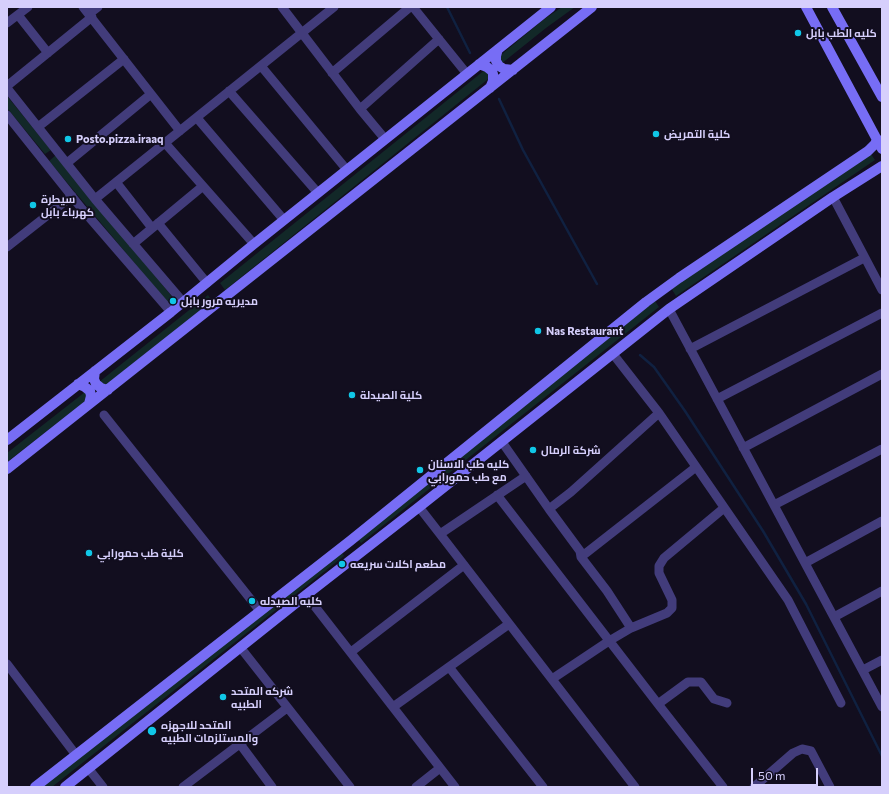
<!DOCTYPE html>
<meta charset="utf-8">
<style>
body{margin:0}
#map{position:relative;width:889px;height:794px;overflow:hidden;background:#120e1f;font-family:Commissioner,sans-serif}
canvas{display:block}
.frame{position:absolute;inset:0;border:8px solid #d6cffc;pointer-events:none}
.scale{position:absolute;left:751px;top:768px;width:67px;height:18px;box-sizing:border-box;border:2px solid #d6cffc;border-top:0;padding-left:5px;font-size:12px;line-height:14px;white-space:nowrap;color:#d6cffc;-webkit-text-stroke:3px #120e1f;paint-order:stroke}
</style>
<div id="map">
<canvas width="889" height="794"></canvas>
<div class="frame"></div>
<div class="scale">50 m</div>
</div>
<script>
const ctx = document.querySelector('canvas').getContext('2d');
ctx.lineJoin = 'round';
function fill(path, color) {
  ctx.fillStyle = color;
  ctx.fill(path, 'evenodd');
}
function shape(rows) {
  const path = new Path2D();
  for (const r of rows) {
    path.moveTo(r[0], r[1]);
    for (let i = 2; i < r.length; i += 2) path.lineTo(r[i], r[i + 1]);
  }
  return path;
}
function trace(path, color, width, dash) {
  ctx.strokeStyle = color;
  ctx.lineWidth = width;
  ctx.lineCap = dash ? 'butt' : 'round';
  ctx.setLineDash(dash || []);
  ctx.stroke(path);
}
function write(font, color, halo, rows, align = 'center') {
  ctx.font = font + ' Commissioner,Cairo,sans-serif';
  ctx.lineWidth = 4;
  ctx.setLineDash([]);
  ctx.textBaseline = 'middle';
  ctx.strokeStyle = halo;
  ctx.fillStyle = color;
  for (const [text, x, y, turn = 0] of rows) {
    ctx.save();
    ctx.translate(x, y);
    ctx.rotate((+turn || 0) * Math.PI / 180);
    ctx.textAlign = isNaN(turn) ? turn : align;
    if (halo) ctx.strokeText(text, 0, 0);
    ctx.fillText(text, 0, 0);
    ctx.restore();
  }
}
const green = shape([
 [562,7,575,7,546,28,501,64,496,59,543,20],
 [486,69,492,76,225,290,220,283],
 [7,96,51,150,45,154,7,108],
 [871,154,875,160,676,296,671,288],
 [56,155,174,299,168,303,49,161],
 [208,295,212,301,103,387,99,382],
 [655,301,659,307,361,543,357,538],
 [85,392,89,398,7,462,7,453],
 [341,551,344,556,52,787,40,787]
]);
const stream = shape([
 [447,7,470,53],
 [499,99,523,150,597,284],
 [640,355,654,367,685,411,763,531,806,604,882,756]
]);
const street = shape([
 [83,7,151,94,180,131],
 [282,7,360,109,385,139],
 [413,7,467,74],
 [89,14,98,7],
 [18,15,48,53],
 [7,23,28,7],
 [261,66,347,170],
 [332,73,410,7],
 [7,86,92,17],
 [7,88,95,199,183,302],
 [229,91,318,193],
 [360,109,439,39],
 [7,115,82,209,171,312],
 [197,118,284,220],
 [38,127,124,59],
 [165,143,254,244],
 [67,163,151,94],
 [116,182,152,228],
 [833,197,882,290],
 [95,199,334,7],
 [158,223,207,283],
 [133,244,203,186],
 [7,247,72,196],
 [669,309,882,707],
 [690,349,864,258],
 [613,354,659,413,788,600,841,703],
 [717,399,882,313],
 [104,415,260,611],
 [502,442,549,509,580,551,581,557,607,591,631,628],
 [743,448,882,374],
 [497,495,658,704,723,787],
 [774,505,882,449],
 [419,507,440,534,635,787],
 [549,509,571,492,659,413],
 [440,534,526,476],
 [581,557,696,467],
 [805,563,882,521],
 [306,595,455,787],
 [834,617,882,591],
 [240,647,350,787],
 [351,652,464,565],
 [7,664,76,755],
 [449,667,543,787],
 [863,670,882,660],
 [552,679,609,641,631,628,667,613,672,608,672,600,659,573,659,566,664,558,724,508],
 [658,704,688,682,701,682,714,699,727,703],
 [393,707,509,624],
 [240,744,272,787],
 [88,768,103,787],
 [183,787,287,708],
 [416,787,440,768],
 [754,787,793,753,802,749,811,751,830,787]
]);
const secondary = shape([
 [806,7,882,149],
 [832,7,882,97],
 [498,49,496,56,496,61,499,66,504,69,513,70],
 [479,64,487,67,492,71,493,74,493,81,490,88],
 [95,371,94,379,96,384,101,388,108,390],
 [78,384,85,387,90,391,91,396,89,404],
 [7,440,171,312,254,244,551,7],
 [7,469,592,7],
 [35,787,350,541,646,302,679,278,868,151,875,144,877,139],
 [65,787,306,595,419,507,669,309,833,197,882,166]
]);
const markers = [
 [798,33,4,"#10c7e7"],
 [656,134,4,"#10c7e7"],
 [68,139,4,"#10c7e7"],
 [33,205,4,"#10c7e7"],
 [173,301,4,"#10c7e7"],
 [538,331,4,"#10c7e7"],
 [352,395,4,"#10c7e7"],
 [533,450,4,"#10c7e7"],
 [420,470,4,"#10c7e7"],
 [89,553,4,"#10c7e7"],
 [342,564,4,"#10c7e7"],
 [252,601,4,"#10c7e7"],
 [223,697,4,"#10c7e7"],
 [152,731,5,"#10c7e7"]
];
const poiNames = [
 ["كليه الطب بابل",806,33],
 ["كلية التمريض",664,134],
 ["Posto.pizza.iraaq",76,139],
 ["سيطرة",41,199],
 ["كهرباء بابل",41,212],
 ["مديريه مرور بابل",181,301],
 ["Nas Restaurant",546,331],
 ["كلية الصيدلة",360,395],
 ["شركة الرمال",541,450],
 ["كليه طب الاسنان",428,464],
 ["مع طب حمورابي",428,477],
 ["كلية طب حمورابي",97,553],
 ["مطعم اكلات سريعه",350,564],
 ["كليه الصيدله",260,601],
 ["شركه المتحد",231,691],
 ["الطبيه",231,704],
 ["المتحد للاجهزه",161,725],
 ["والمستلزمات الطبيه",161,738]
];
fill(green, '#122828');
trace(stream, '#102141', 2.5);
trace(street, '#423c7b', 9);
trace(secondary, '#776df5', 10);
for (const [x, y, r, color] of markers) {
  const dot = new Path2D();
  dot.arc(x, y, r, 0, 2 * Math.PI);
  ctx.fillStyle = color;
  ctx.fill(dot);
  trace(dot, '#120e1f', 1.5);
}
write('bold 11px', '#d6cffc', '#120e1f', poiNames, 'left');
</script>
